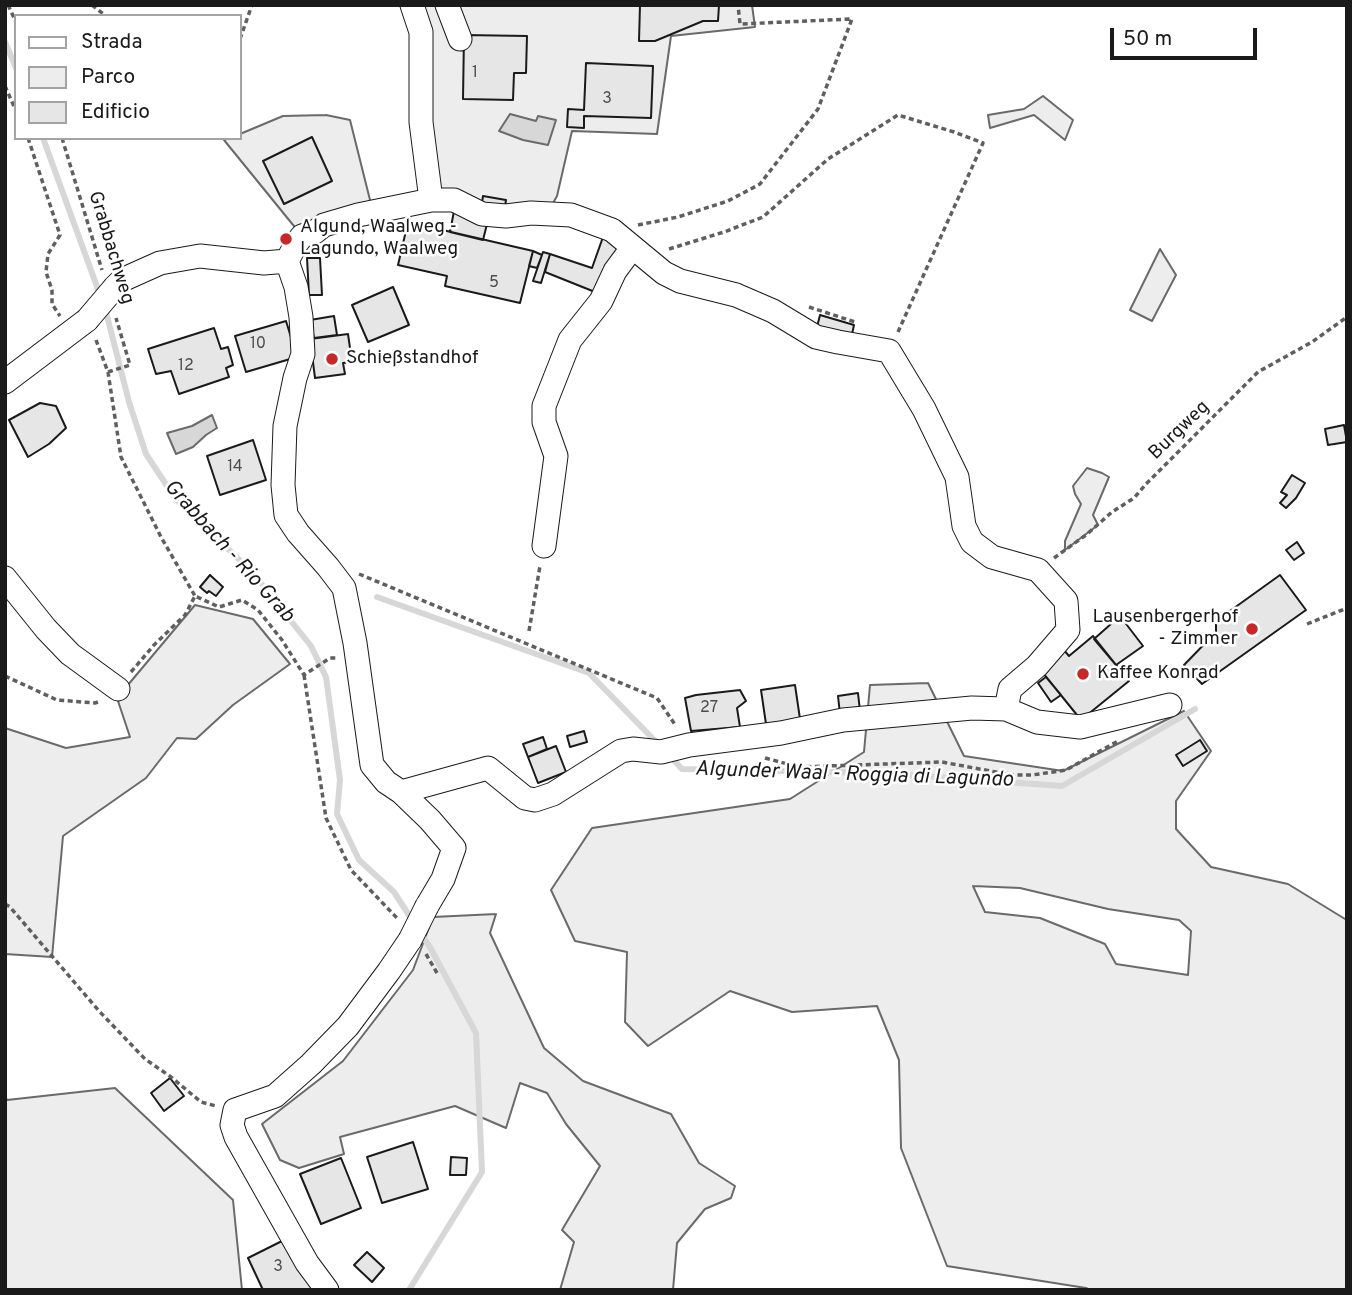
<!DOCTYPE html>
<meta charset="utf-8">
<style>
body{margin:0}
#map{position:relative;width:1352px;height:1295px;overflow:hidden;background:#fff;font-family:Overpass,sans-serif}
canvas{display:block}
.frame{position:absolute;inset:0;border:7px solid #1a1a1a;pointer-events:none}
.legend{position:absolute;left:14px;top:14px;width:228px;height:126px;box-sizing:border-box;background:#fff;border:2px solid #a3a3a3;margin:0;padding:9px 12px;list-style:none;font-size:21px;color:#1a1a1a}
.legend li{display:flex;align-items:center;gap:14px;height:35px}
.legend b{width:35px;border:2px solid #a3a3a3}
.scale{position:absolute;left:1110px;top:28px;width:147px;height:32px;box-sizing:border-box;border:4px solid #1a1a1a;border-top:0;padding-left:9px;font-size:21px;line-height:24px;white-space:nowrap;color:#1a1a1a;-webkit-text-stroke:5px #fff;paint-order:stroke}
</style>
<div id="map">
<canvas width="1352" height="1295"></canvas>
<div class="frame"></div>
<ul class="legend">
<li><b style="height:9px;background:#fff"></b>Strada</li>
<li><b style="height:19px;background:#ededed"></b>Parco</li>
<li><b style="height:19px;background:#e6e6e6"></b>Edificio</li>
</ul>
<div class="scale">50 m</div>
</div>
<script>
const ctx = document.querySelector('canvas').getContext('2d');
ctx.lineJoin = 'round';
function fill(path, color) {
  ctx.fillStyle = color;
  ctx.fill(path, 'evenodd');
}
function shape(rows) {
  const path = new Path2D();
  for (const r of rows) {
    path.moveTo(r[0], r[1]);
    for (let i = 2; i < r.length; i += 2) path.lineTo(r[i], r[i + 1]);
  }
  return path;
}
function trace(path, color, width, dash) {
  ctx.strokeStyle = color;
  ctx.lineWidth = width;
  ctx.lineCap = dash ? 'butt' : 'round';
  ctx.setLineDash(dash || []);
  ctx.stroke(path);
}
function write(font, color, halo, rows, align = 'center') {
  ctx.font = font + ' Overpass,sans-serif';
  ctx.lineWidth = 5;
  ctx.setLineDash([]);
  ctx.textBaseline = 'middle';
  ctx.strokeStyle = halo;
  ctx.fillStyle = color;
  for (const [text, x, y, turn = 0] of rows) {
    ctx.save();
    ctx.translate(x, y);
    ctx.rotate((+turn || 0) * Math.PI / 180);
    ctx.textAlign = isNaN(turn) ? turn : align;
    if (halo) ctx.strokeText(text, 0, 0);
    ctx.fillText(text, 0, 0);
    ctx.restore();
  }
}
const green = shape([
 [412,5,752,5,755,27,671,36,657,134,572,131,557,196,547,214,431,200,412,5],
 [1043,96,1073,120,1065,140,1034,115,990,128,988,115,1024,109,1043,96],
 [326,115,350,120,373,212,302,236,224,140,229,138,240,138,240,134,283,116,326,115],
 [1160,249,1176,275,1152,321,1130,310,1160,249],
 [1087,468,1102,473,1109,477,1093,515,1098,525,1065,550,1065,541,1081,504,1075,494,1073,486,1087,468],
 [195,605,253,619,290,664,233,705,196,739,177,738,146,778,63,836,52,957,5,954,5,728,66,748,130,737,117,698,195,605],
 [928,683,964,756,1063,771,1184,711,1211,751,1176,801,1176,829,1211,867,1288,884,1345,919,1347,918,1347,1290,1090,1290,1086,1288,947,1266,901,1148,899,1060,877,1006,792,1012,730,991,648,1046,625,1022,627,952,575,941,551,890,592,828,790,799,864,752,870,685,928,683],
 [973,886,1020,888,1108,909,1179,920,1191,931,1188,975,1116,964,1105,944,1040,918,985,912,973,886],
 [496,914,490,933,544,1048,583,1081,671,1114,699,1163,735,1186,731,1198,705,1209,677,1243,673,1290,560,1290,574,1242,562,1230,600,1166,566,1124,547,1093,520,1083,506,1128,455,1106,340,1137,344,1154,299,1168,280,1160,262,1124,343,1061,413,970,433,917,496,914],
 [115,1088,233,1200,242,1290,5,1290,5,1096,7,1100,115,1088]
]);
const water = shape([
 [510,114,536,121,538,116,556,120,548,145,523,140,499,131,510,114],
 [212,415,217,428,206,435,193,447,176,454,167,433,192,426,212,415]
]);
const stream = shape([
 [5,42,16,68],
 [43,138,100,295],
 [105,308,129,402,146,454,175,498,251,571,311,646,326,677,340,780,337,814,359,860,394,892,414,923],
 [377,597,589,673,658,744],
 [670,756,682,769,880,773,1062,786,1195,709],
 [409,1290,482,1172,476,1033,431,949,420,932]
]);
const building = shape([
 [640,5,719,5,718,21,703,21,655,41,639,41,640,5],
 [464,35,527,36,526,73,514,73,513,100,463,99,464,35],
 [586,63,653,66,651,118,584,116,584,128,567,127,568,109,584,110,586,63],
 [312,137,332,181,284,204,263,161,312,137],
 [483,196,506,200,504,213,481,210,483,196],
 [454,211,488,220,483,240,450,232,454,211],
 [408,222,533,251,520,303,445,286,447,276,398,265,408,222],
 [603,237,620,245,600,294,545,272,550,254,592,268,603,237],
 [533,251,542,255,537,268,529,266,533,251],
 [543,252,550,254,541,283,533,281,543,252],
 [307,258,320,258,322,295,309,295,307,258],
 [393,287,409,325,368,342,352,305,393,287],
 [820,315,854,325,851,339,816,331,820,315],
 [334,316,337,335,314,338,310,320,334,316],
 [286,321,297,357,246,372,235,336,286,321],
 [214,328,221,349,228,347,233,365,226,368,229,377,179,394,171,371,156,374,148,349,214,328],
 [348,334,352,362,343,363,345,374,315,378,310,339,348,334],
 [40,403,56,406,66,428,49,444,28,457,9,420,40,403],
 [1344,425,1347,442,1328,445,1325,429,1344,425],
 [253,440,266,480,220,495,207,456,253,440],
 [1292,475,1305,483,1296,498,1286,508,1280,503,1287,495,1281,492,1292,475],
 [1297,542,1304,553,1294,560,1286,550,1297,542],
 [210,575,223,587,216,596,209,591,207,593,200,587,210,575],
 [1280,575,1306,610,1202,684,1184,665,1216,632,1216,621,1280,575],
 [1120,616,1143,646,1116,665,1094,639,1120,616],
 [1093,636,1129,681,1081,720,1039,668,1063,649,1069,656,1093,636],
 [1046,677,1061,695,1051,702,1038,683,1046,677],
 [795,685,800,719,766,724,761,690,795,685],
 [740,690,746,701,737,708,740,727,691,731,685,698,696,695,740,690],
 [858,693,860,711,840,714,838,696,858,693],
 [584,731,587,742,570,747,567,736,584,731],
 [543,737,547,749,528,757,523,744,543,737],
 [1200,740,1207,751,1183,766,1176,755,1200,740],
 [556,746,566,772,538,783,528,757,556,746],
 [170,1078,184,1096,164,1111,151,1093,170,1078],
 [413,1142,428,1189,382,1203,367,1157,413,1142],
 [451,1157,467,1158,466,1175,450,1175,451,1157],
 [341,1158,361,1208,321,1224,300,1174,341,1158],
 [284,1240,313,1290,263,1290,248,1258,284,1240],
 [367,1252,384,1268,372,1282,354,1265,367,1252]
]);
const path = shape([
 [8,5,16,22],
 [92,5,106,16],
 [240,39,252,5],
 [5,86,16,111],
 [28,138,60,235,48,254,46,272,52,290,52,304,60,316],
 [62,138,102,270],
 [638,225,678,217,728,201,760,184,818,109,852,19,740,24,738,5],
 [669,249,724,232,763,217,828,159,898,115,954,132,983,143,898,332],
 [809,307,855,322],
 [96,340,108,372,121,457,161,537,195,596],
 [108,372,130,365,116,318],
 [1054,558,1086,535,1112,512,1134,498,1147,483,1258,372,1312,342,1347,317],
 [359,574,657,698,676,726],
 [1307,624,1347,608],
 [529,631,540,566],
 [131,672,154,645,185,615,195,596,219,607,242,600,258,610,282,640,304,675,330,658,336,658],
 [304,675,326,818,351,870,397,918],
 [5,676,57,700,95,703,101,701],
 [765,758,799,767,942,762,1012,775,1032,775,1066,770,1118,741],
 [5,904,10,907,99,1011,145,1059,171,1077,201,1102,216,1106],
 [426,954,437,973]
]);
const minor = shape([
 [412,5,421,32,421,122,431,200],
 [447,5,460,39],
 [287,261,296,244,302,236,315,232,324,225,358,215,431,200,454,200,482,214,506,216,531,213,571,215,612,230,664,273,680,281,736,295,773,311,816,337,838,342,889,351,924,409,957,477,964,526,972,542,992,557,1038,570,1066,601,1068,630,1037,666,1010,689,1006,709,1037,722,1080,727,1170,705],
 [287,261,296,287,301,317,303,354,295,378,285,426,283,485,286,515,298,533,328,567,344,588,355,643,372,765,386,782,401,792,430,820,454,848,443,879,427,906],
 [115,287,122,280,160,263,200,256,264,263,287,261],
 [5,382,87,320],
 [544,546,556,456,544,422,544,406,570,340,601,301,615,271,632,248],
 [5,578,46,629,70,654,118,689],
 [401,792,488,768,525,798,535,800,553,794,621,751,633,749,661,752,689,745,781,733,843,720,972,708,1006,709],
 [327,1290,307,1263,236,1137,232,1125,235,1110,275,1096,311,1064,348,1026,389,971,410,940]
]);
const minorBridge = shape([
 [87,320,115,287],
 [410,940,427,906]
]);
const markers = [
 [286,239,7,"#c62828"],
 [332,359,7,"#c62828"],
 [1252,629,7,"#c62828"],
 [1083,674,7,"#c62828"]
];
const numberNames = [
 ["1",475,74],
 ["3",607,100],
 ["5",494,284],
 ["10",258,345],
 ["12",186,367],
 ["14",235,468],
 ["27",709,709],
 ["3",278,1268]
];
const poiNames = [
 ["Algund, Waalweg -",300,228],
 ["Lagundo, Waalweg",300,250],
 ["Schießstandhof",346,359],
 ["Lausenbergerhof",1238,618,"right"],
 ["- Zimmer",1238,640,"right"],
 ["Kaffee Konrad",1097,674]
];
const streetNames = [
 ["Grabbachweg",110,248,73],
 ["Burgweg",1180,431,-44]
];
const waterNames = [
 ["Grabbach - Rio Grab",228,552,48],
 ["Algunder Waal - Roggia di Lagundo",854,776,2]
];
fill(green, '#ededed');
trace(green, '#6a6a6a', 2);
fill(water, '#d7d7d7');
trace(water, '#6a6a6a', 2);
trace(stream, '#d7d7d7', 6);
fill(building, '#e6e6e6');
trace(building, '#1a1a1a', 2);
trace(minor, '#1a1a1a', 25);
trace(path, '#5f5f5f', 3.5, [5, 3.5]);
trace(minor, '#fff', 23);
trace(minorBridge, '#1a1a1a', 25, []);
trace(minorBridge, '#fff', 23);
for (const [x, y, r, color] of markers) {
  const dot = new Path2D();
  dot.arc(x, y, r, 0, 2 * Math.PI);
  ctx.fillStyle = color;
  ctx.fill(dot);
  trace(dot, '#fff', 2.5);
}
write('16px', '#4d4d4d', null, numberNames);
write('19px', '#1a1a1a', '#fff', poiNames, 'left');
write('19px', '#1a1a1a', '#fff', streetNames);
write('italic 21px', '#1a1a1a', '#fff', waterNames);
</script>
